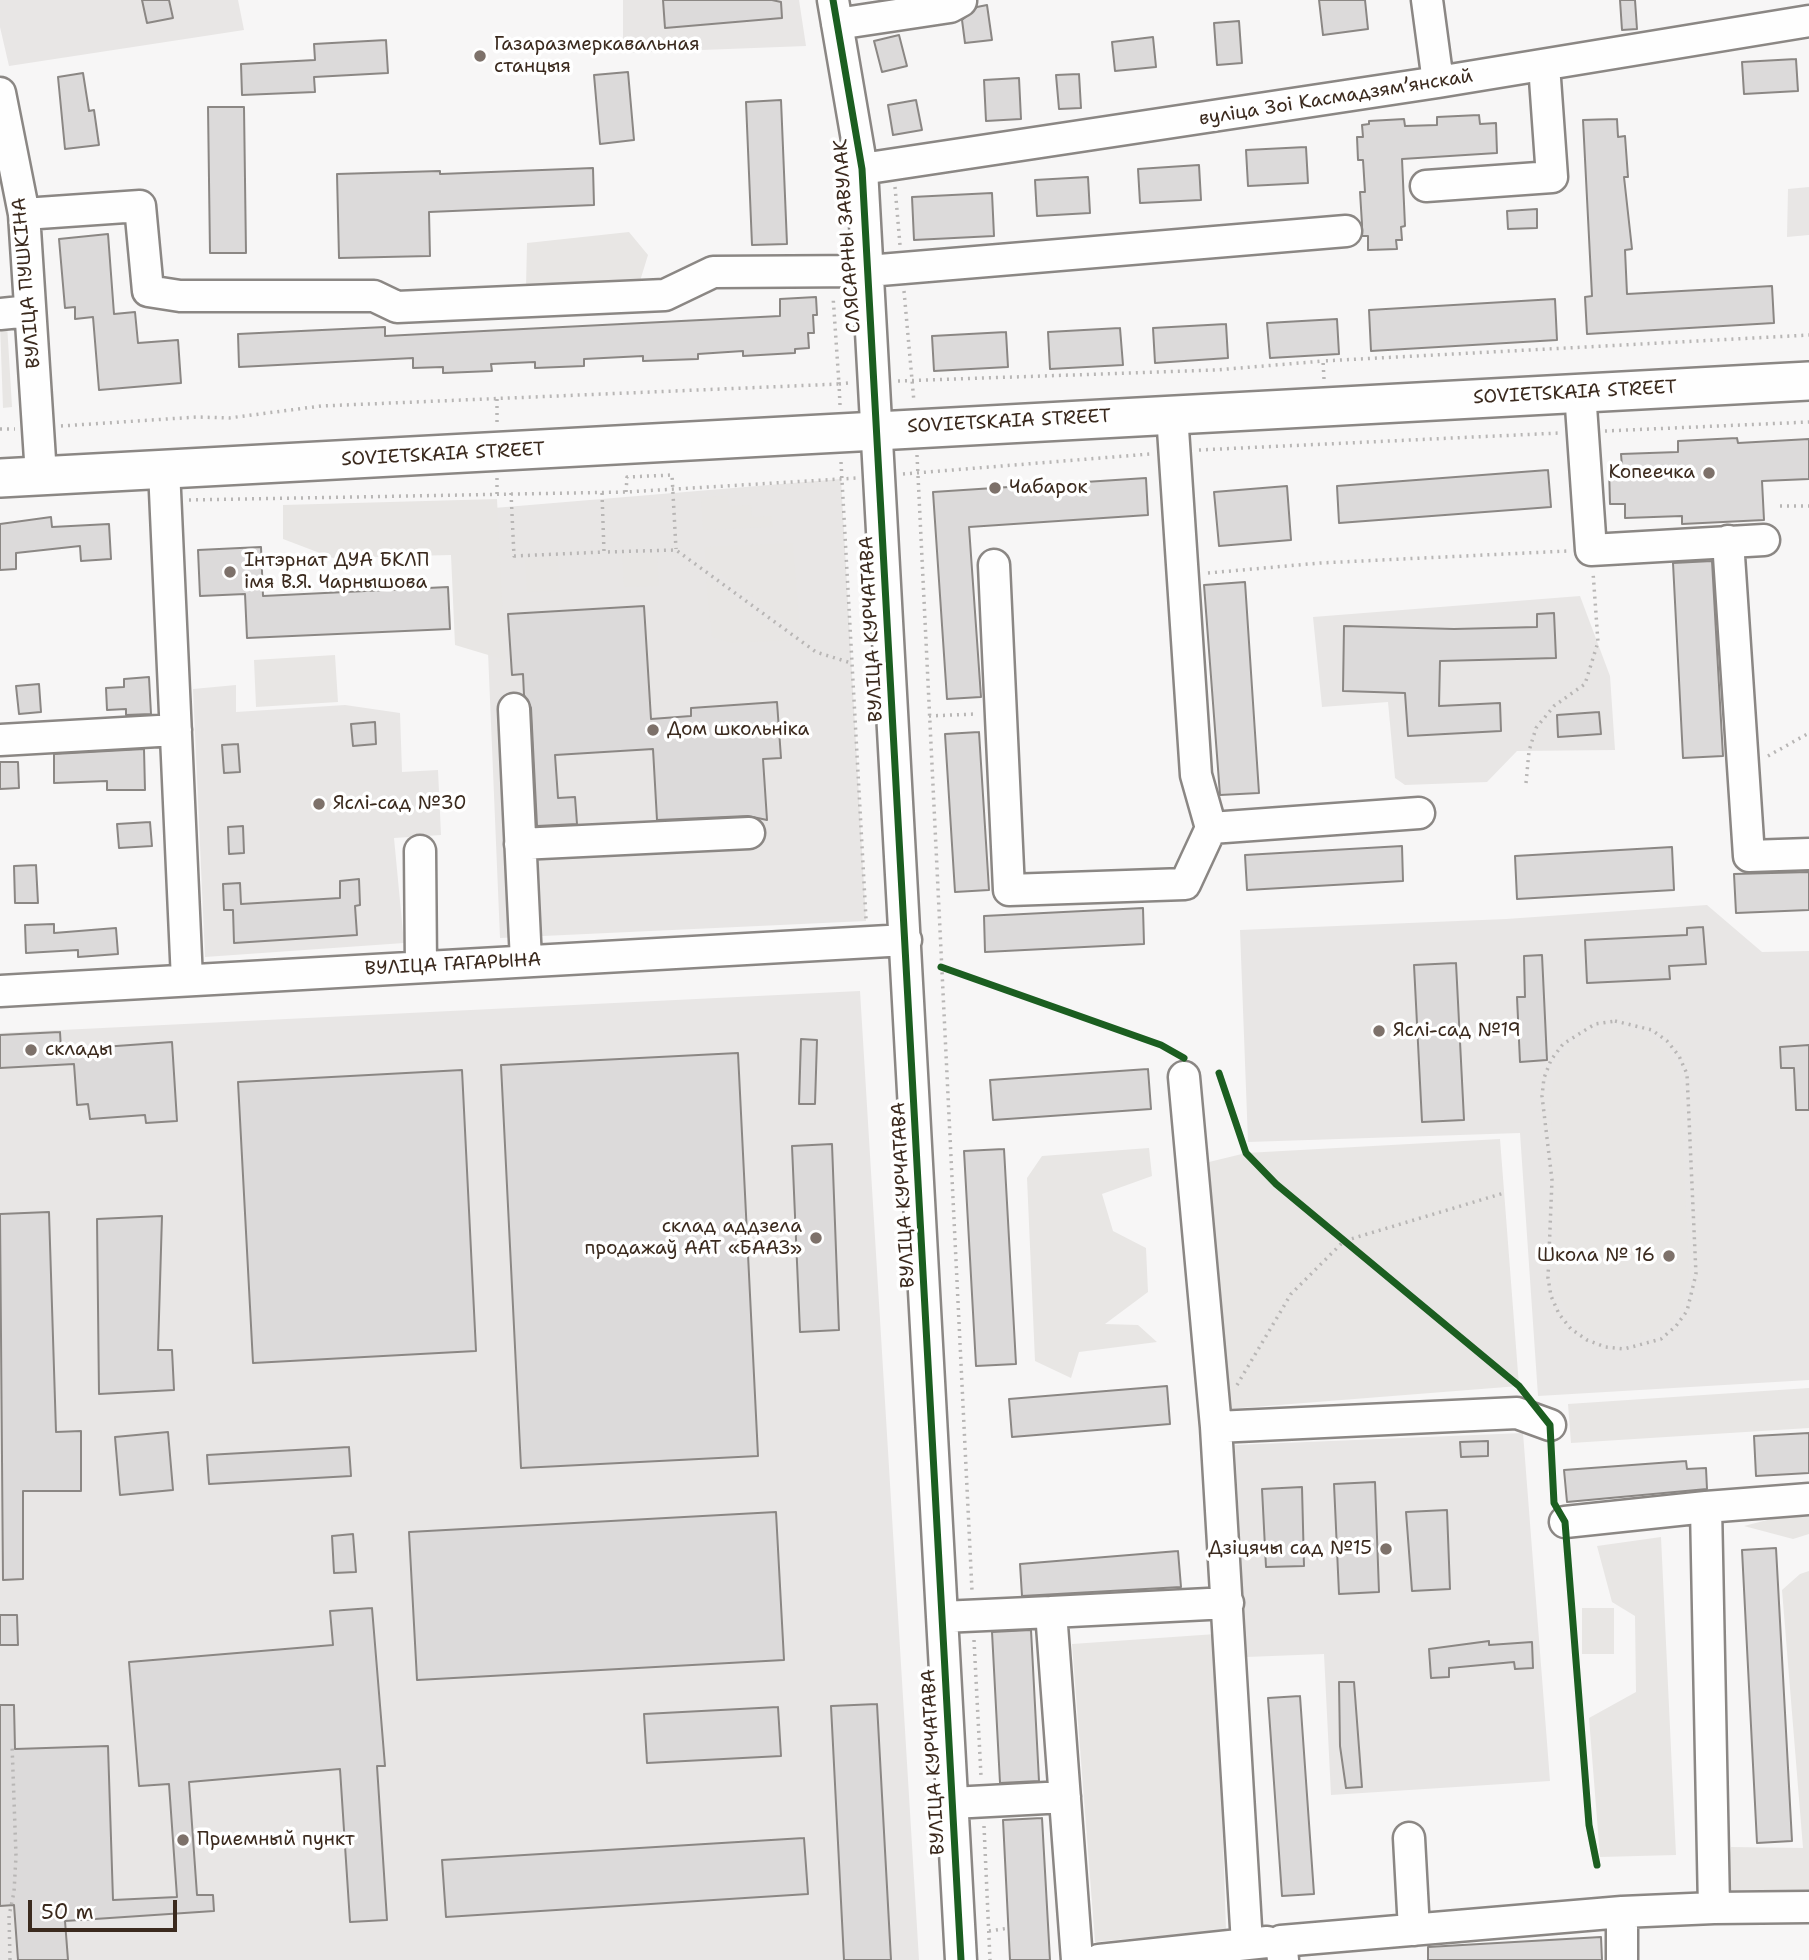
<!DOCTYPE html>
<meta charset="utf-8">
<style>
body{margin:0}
#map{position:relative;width:1809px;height:1960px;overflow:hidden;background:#f7f6f6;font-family:"Shantell Sans",sans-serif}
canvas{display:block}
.scale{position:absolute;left:28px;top:1900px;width:149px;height:32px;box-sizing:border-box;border:4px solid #3b2a1e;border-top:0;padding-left:9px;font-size:21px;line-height:24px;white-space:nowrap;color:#3b2a1e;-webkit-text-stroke:5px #fff;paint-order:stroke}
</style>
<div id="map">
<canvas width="1809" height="1960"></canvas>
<div class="scale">50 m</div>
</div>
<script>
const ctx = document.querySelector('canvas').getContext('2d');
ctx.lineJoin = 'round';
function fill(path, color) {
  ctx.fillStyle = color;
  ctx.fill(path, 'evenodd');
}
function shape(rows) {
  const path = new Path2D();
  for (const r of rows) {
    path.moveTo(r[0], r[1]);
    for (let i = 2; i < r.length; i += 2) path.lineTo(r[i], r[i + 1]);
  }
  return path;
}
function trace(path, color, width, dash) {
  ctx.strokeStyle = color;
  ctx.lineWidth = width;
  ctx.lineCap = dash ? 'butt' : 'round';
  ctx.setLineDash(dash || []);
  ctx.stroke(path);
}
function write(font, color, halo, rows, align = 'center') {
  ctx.font = font + ' "Shantell Sans",sans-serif';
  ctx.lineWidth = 7;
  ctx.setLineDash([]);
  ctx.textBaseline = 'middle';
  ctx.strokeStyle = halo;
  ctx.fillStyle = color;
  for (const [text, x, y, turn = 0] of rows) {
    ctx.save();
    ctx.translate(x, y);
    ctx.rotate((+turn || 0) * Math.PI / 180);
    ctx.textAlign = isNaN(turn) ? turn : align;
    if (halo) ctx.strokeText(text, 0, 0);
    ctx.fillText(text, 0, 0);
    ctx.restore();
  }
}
const built = shape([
 [0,0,238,0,244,30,9,66,0,27],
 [623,0,799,0,806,46,623,53],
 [1809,187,1809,235,1787,237,1788,189],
 [841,479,866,921,500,938,482,509],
 [1580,596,1610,676,1615,750,1517,751,1487,782,1405,785,1395,778,1388,702,1322,707,1313,617],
 [236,685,236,712,345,705,400,713,402,772,438,770,441,835,394,838,404,943,205,957,193,689],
 [1707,905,1762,952,1809,951,1809,1380,1538,1396,1520,1133,1248,1142,1240,930,1506,919],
 [860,991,919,1960,0,1960,0,1033],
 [1523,1433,1550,1781,1331,1795,1324,1654,1246,1657,1235,1445]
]);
const green = shape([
 [629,232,648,255,640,281,526,287,527,243],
 [0,324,7,324,12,407,3,408],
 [728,496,729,506,751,505,752,517,772,516,773,527,703,530,701,497],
 [497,499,505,660,455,645,451,555,333,558,283,539,283,505],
 [793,543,800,632,706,563,704,547],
 [657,553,659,586,624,587,622,554],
 [558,556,560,590,527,592,525,558],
 [706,578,790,640,731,643,712,637],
 [335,655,338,702,256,707,254,660],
 [1615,1028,1648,1036,1673,1060,1680,1076,1689,1273,1681,1307,1670,1321,1657,1332,1624,1342,1590,1334,1576,1323,1558,1294,1550,1097,1558,1063,1568,1049,1582,1038],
 [1500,1139,1519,1386,1228,1409,1209,1162,1246,1153],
 [1149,1148,1152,1176,1102,1194,1113,1231,1146,1248,1148,1292,1105,1324,1138,1325,1157,1342,1079,1352,1071,1378,1035,1361,1027,1178,1042,1156],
 [1809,1388,1809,1428,1571,1443,1568,1404],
 [1802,1511,1809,1512,1809,1534,1793,1539,1744,1526],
 [1661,1537,1676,1855,1600,1857,1589,1718,1636,1692,1635,1616,1612,1602,1597,1546],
 [1809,1571,1809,1892,1730,1896,1727,1875,1731,1847,1803,1848,1782,1590,1800,1574],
 [1582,1608,1614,1608,1614,1654,1582,1654],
 [1216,1634,1226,1930,1095,1942,1072,1644]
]);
const building = shape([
 [142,0,169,0,173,18,147,23,142,0],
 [663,0,772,0,781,2,782,18,665,28,663,0],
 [1319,0,1365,0,1368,29,1323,35,1319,0],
 [1620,0,1635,0,1637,29,1622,30,1620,0],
 [987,5,992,40,965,43,962,20,977,7,987,5],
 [1239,21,1242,63,1217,65,1214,23,1239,21],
 [899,35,907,66,882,72,874,41,899,35],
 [1153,37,1156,67,1115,71,1112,42,1153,37],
 [386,40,388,73,314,77,315,92,242,95,241,64,315,60,314,44,386,40],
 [1796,59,1798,91,1744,94,1742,62,1796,59],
 [628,72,634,140,600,144,594,75,628,72],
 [83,73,89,111,94,110,99,145,65,149,58,77,83,73],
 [1079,74,1081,108,1059,109,1056,75,1079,74],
 [1019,78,1021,119,986,121,984,80,1019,78],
 [781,100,787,244,752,245,746,102,781,100],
 [916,100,922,130,893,135,888,105,916,100],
 [208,107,244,107,246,253,210,253,208,107],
 [1479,115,1480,124,1496,123,1497,153,1402,159,1405,226,1401,227,1402,240,1396,240,1397,249,1368,250,1368,236,1362,236,1362,224,1360,192,1365,192,1363,160,1358,160,1357,137,1363,137,1362,125,1369,124,1369,121,1404,119,1405,126,1437,125,1437,117,1479,115],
 [1617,119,1618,137,1625,136,1628,177,1624,177,1632,249,1625,250,1627,294,1772,286,1774,323,1587,334,1585,297,1592,296,1583,120,1617,119],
 [1306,147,1308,183,1248,186,1246,150,1306,147],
 [1199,165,1201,200,1140,203,1138,169,1199,165],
 [593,168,594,205,429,212,430,256,339,258,337,174,440,171,440,174,593,168],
 [1088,177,1090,213,1037,216,1035,180,1088,177],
 [992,193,994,236,914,240,912,197,992,193],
 [1537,209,1537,228,1508,229,1507,211,1537,209],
 [108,234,114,314,135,312,138,343,178,340,181,383,99,390,93,317,75,319,75,307,65,308,59,239,108,234],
 [816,297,817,315,813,315,814,333,808,333,809,348,795,349,795,353,743,356,743,351,698,354,698,359,643,361,643,356,584,359,584,366,535,368,535,362,491,364,492,371,443,373,443,367,413,368,413,358,239,367,238,334,385,327,385,336,780,316,780,299,816,297],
 [1555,299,1557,340,1371,351,1369,310,1555,299],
 [1337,319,1339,354,1270,358,1267,323,1337,319],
 [1226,324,1228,358,1155,363,1153,328,1226,324],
 [1120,328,1123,365,1050,369,1048,332,1120,328],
 [1006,332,1008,367,934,371,932,336,1006,332],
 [1737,438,1738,443,1809,439,1809,479,1762,481,1764,520,1682,524,1682,516,1625,518,1625,504,1610,504,1609,468,1622,467,1621,454,1678,452,1678,441,1737,438],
 [1548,470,1551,507,1339,523,1337,486,1548,470],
 [1146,478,1148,515,969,527,981,697,947,699,933,492,1146,478],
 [1287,486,1291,540,1219,546,1214,492,1287,486],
 [51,517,52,527,109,524,111,559,81,561,80,546,16,553,16,569,0,570,0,524,51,517],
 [261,547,263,596,448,587,450,629,247,638,245,594,200,596,198,550,261,547],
 [1712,561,1723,756,1683,758,1673,563,1712,561],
 [1245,582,1259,793,1220,795,1204,585,1245,582],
 [644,606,651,719,691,716,691,708,777,702,781,758,763,759,767,820,748,816,657,820,653,749,555,755,558,798,575,797,577,824,537,826,531,708,524,695,523,674,512,675,508,614,644,606],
 [1554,613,1556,658,1440,661,1439,706,1500,703,1501,731,1408,736,1405,693,1343,691,1344,626,1454,629,1537,627,1537,614,1554,613],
 [149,677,151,714,126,715,126,709,107,710,106,688,124,687,124,679,149,677],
 [39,684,41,712,19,714,16,686,39,684],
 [1599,712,1601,734,1558,737,1557,715,1599,712],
 [375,722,376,744,353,746,351,724,375,722],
 [979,732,989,890,955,892,945,734,979,732],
 [238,744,240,772,224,773,222,745,238,744],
 [144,749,145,790,107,790,107,781,54,783,54,754,144,749],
 [0,762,18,762,19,788,0,789,0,762],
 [150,822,152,846,119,848,117,824,150,822],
 [243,826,244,853,229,854,228,827,243,826],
 [1402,846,1403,881,1247,890,1245,855,1402,846],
 [1672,847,1674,890,1517,899,1515,856,1672,847],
 [36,865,38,903,15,903,14,866,36,865],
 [1809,872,1809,910,1736,913,1734,874,1809,872],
 [359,879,360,905,355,906,357,935,234,943,233,910,224,910,223,884,240,883,241,904,340,898,340,881,359,879],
 [1143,908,1144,944,985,952,984,916,1143,908],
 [54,924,54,933,116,928,118,954,78,957,78,950,26,953,25,925,54,924],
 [1703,927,1706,964,1669,966,1670,979,1587,983,1585,940,1687,935,1687,928,1703,927],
 [1542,955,1547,1060,1520,1062,1517,997,1525,997,1524,956,1542,955],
 [1456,963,1464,1120,1422,1122,1414,965,1456,963],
 [60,1032,61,1050,172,1042,177,1121,146,1123,145,1115,90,1119,88,1104,77,1105,74,1064,0,1068,0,1035,60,1032],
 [801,1039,817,1040,815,1104,799,1104,801,1039],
 [1809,1045,1809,1110,1796,1110,1794,1068,1781,1068,1780,1047,1809,1045],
 [738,1053,758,1456,521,1468,501,1065,738,1053],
 [1148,1069,1151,1109,993,1120,990,1080,1148,1069],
 [462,1070,476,1351,253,1363,238,1082,462,1070],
 [832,1144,839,1330,800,1332,792,1146,832,1144],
 [1004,1149,1016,1364,976,1366,964,1151,1004,1149],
 [49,1212,56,1432,81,1431,81,1491,23,1491,23,1579,3,1580,0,1214,49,1212],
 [162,1216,158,1350,172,1350,174,1390,99,1394,97,1219,162,1216],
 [1167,1386,1170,1424,1012,1437,1009,1399,1167,1386],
 [168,1432,173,1490,120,1495,115,1437,168,1432],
 [1809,1433,1809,1473,1756,1476,1754,1436,1809,1433],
 [1488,1441,1488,1456,1461,1457,1460,1442,1488,1441],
 [349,1447,351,1476,209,1484,207,1455,349,1447],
 [1686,1461,1687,1469,1706,1468,1707,1489,1567,1502,1564,1470,1686,1461],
 [1375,1482,1379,1592,1339,1594,1334,1484,1375,1482],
 [1302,1487,1304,1566,1266,1567,1262,1489,1302,1487],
 [1447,1510,1450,1589,1412,1591,1406,1512,1447,1510],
 [776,1512,784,1660,417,1680,409,1532,776,1512],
 [353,1534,356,1572,334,1573,332,1536,353,1534],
 [1776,1548,1792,1841,1757,1843,1742,1550,1776,1548],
 [1178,1551,1181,1587,1022,1596,1020,1564,1178,1551],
 [372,1608,385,1766,377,1766,387,1920,350,1922,340,1769,189,1782,197,1895,213,1895,214,1911,65,1921,68,1960,18,1960,14,1905,0,1906,0,1705,14,1705,15,1749,108,1746,113,1900,177,1897,169,1784,139,1786,129,1662,333,1645,330,1611,372,1608],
 [0,1615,17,1615,18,1645,0,1645,0,1615],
 [1031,1630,1039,1781,1000,1783,992,1632,1031,1630],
 [1489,1641,1489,1645,1532,1642,1533,1668,1515,1669,1514,1662,1449,1668,1449,1677,1431,1678,1429,1649,1489,1641],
 [1339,1682,1354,1682,1362,1787,1346,1788,1340,1746,1339,1682],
 [1300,1696,1314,1894,1282,1896,1268,1698,1300,1696],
 [877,1704,891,1960,844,1960,831,1706,877,1704],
 [778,1707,781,1756,647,1763,644,1714,778,1707],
 [1042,1818,1050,1960,1010,1960,1003,1820,1042,1818],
 [804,1838,808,1894,446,1917,442,1860,804,1838],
 [1601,1937,1602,1960,1428,1960,1428,1947,1601,1937]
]);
const path = shape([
 [895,187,900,245],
 [904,291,914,402],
 [1324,379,1323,361,1809,335],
 [898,381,1216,370,1323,361],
 [497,399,497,425],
 [840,405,839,384,849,383],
 [61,426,197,417,229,418,321,406,839,384,833,296],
 [0,429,15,429],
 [1605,431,1809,422],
 [1199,450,1559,433],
 [917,455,972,1591],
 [841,462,866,919],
 [903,474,1150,454],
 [626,492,627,477,672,475,676,549],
 [511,493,514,556,604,552],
 [602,493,604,552,676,550,816,652,851,663],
 [497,494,497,478],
 [189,500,626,492,857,478],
 [1780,506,1809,506],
 [1208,573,1320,563,1567,551],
 [929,716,975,714],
 [1768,756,1809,733],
 [1526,783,1529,751,1536,728,1554,706,1585,684,1598,642,1593,572],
 [1615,1021,1652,1030,1667,1041,1679,1056,1687,1074,1696,1274,1687,1311,1676,1326,1661,1339,1624,1349,1605,1347,1587,1340,1571,1329,1559,1314,1551,1296,1548,1278,1552,1180,1542,1096,1544,1078,1551,1060,1563,1044,1595,1024,1615,1021],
 [1237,1385,1291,1294,1344,1241,1504,1193],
 [974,1640,981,1776],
 [984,1826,990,1960],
 [989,1931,1009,1928],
 [10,1960,9,1916,14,1892,16,1856,12,1744]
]);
const minor = shape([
 [833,0,862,169,961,1960],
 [1427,0,1438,82],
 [837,24,950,7,961,1],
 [0,93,24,214,41,475],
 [862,169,1438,82,1809,21],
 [1426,186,1552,177,1544,65],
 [24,214,140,206,148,291,180,296,374,296,397,307,665,295,713,272,868,271,1346,231],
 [0,314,30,311],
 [1580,392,1591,550,1764,540],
 [1172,414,1196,775,1211,828],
 [164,469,187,980],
 [1728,541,1749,856,1809,854],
 [994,565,1009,890,1185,884,1211,828,1419,813],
 [514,709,526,961],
 [0,740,176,730],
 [520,844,749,833],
 [420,851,421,967],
 [0,991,906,940],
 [1184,1077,1216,1427,1517,1413,1550,1425],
 [1216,1427,1247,1944],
 [1706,1507,1809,1499],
 [1565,1522,1706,1507,1714,1908,1622,1912],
 [1051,1612,1228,1603],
 [942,1617,1051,1612,1077,1960],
 [952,1803,1065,1797],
 [1409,1838,1414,1930],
 [1714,1908,1809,1907],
 [1099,1960,1267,1942],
 [1283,1960,1281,1941,1622,1912,1622,1960]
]);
const major = shape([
 [0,478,1809,381]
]);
const cycleway = shape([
 [833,0,862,169,961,1960],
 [941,967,1161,1045,1184,1058],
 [1219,1073,1246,1153,1276,1184,1519,1386,1550,1425,1554,1503,1565,1522,1589,1825,1597,1865]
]);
const markers = [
 [480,56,7,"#7d716a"],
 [1709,473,7,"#7d716a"],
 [995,488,7,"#7d716a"],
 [230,572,7,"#7d716a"],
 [653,730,7,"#7d716a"],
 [319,804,7,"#7d716a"],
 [1379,1031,7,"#7d716a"],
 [31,1050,7,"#7d716a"],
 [816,1238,7,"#7d716a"],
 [1669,1256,7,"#7d716a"],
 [1386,1549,7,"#7d716a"],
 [183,1840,7,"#7d716a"]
];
const poiNames = [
 ["Газаразмеркавальная",494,45],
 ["станцыя",494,67],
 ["Копеечка",1695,473,"right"],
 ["Чабарок",1009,488],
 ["Інтэрнат ДУА БКЛП",244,561],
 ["імя В.Я. Чарнышова",244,583],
 ["Дом школьніка",667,730],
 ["Яслі-сад №30",333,804],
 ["Яслі-сад №19",1393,1031],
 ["склады",45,1050],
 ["склад аддзела",802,1227,"right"],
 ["продажаў ААТ «БААЗ»",802,1249,"right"],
 ["Школа № 16",1655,1256,"right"],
 ["Дзіцячы сад №15",1372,1549,"right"],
 ["Приемный пункт",197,1840]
];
const streetNames = [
 ["вуліца Зоі Касмадзямʼянскай",1336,98,-9],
 ["СЛЯСАРНЫ ЗАВУЛАК",848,236,-94],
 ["ВУЛІЦА ПУШКІНА",27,283,-95],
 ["SOVIETSKAIA STREET",1575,393,-3],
 ["SOVIETSKAIA STREET",1009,422,-3],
 ["SOVIETSKAIA STREET",443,455,-3],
 ["ВУЛІЦА КУРЧАТАВА",872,629,-93],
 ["ВУЛІЦА ГАГАРЫНА",453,965,-3],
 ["ВУЛІЦА КУРЧАТАВА",904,1195,-93],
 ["ВУЛІЦА КУРЧАТАВА",934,1762,-93]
];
fill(built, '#e8e6e5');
fill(green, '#e8e6e4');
fill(building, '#dcdada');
trace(building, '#8b8784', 2);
trace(minor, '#8b8784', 35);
trace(major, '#8b8784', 42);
trace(path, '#b8b6b5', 3.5, [2, 5]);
trace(minor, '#fefefe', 30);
trace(major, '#fefefe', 37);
trace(cycleway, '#1b5e20', 7);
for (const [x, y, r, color] of markers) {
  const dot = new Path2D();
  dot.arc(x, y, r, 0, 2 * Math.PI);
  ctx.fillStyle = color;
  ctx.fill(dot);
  trace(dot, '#fff', 2.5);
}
write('19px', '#3b2a1e', '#fff', poiNames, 'left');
write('19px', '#3b2a1e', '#fff', streetNames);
</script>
